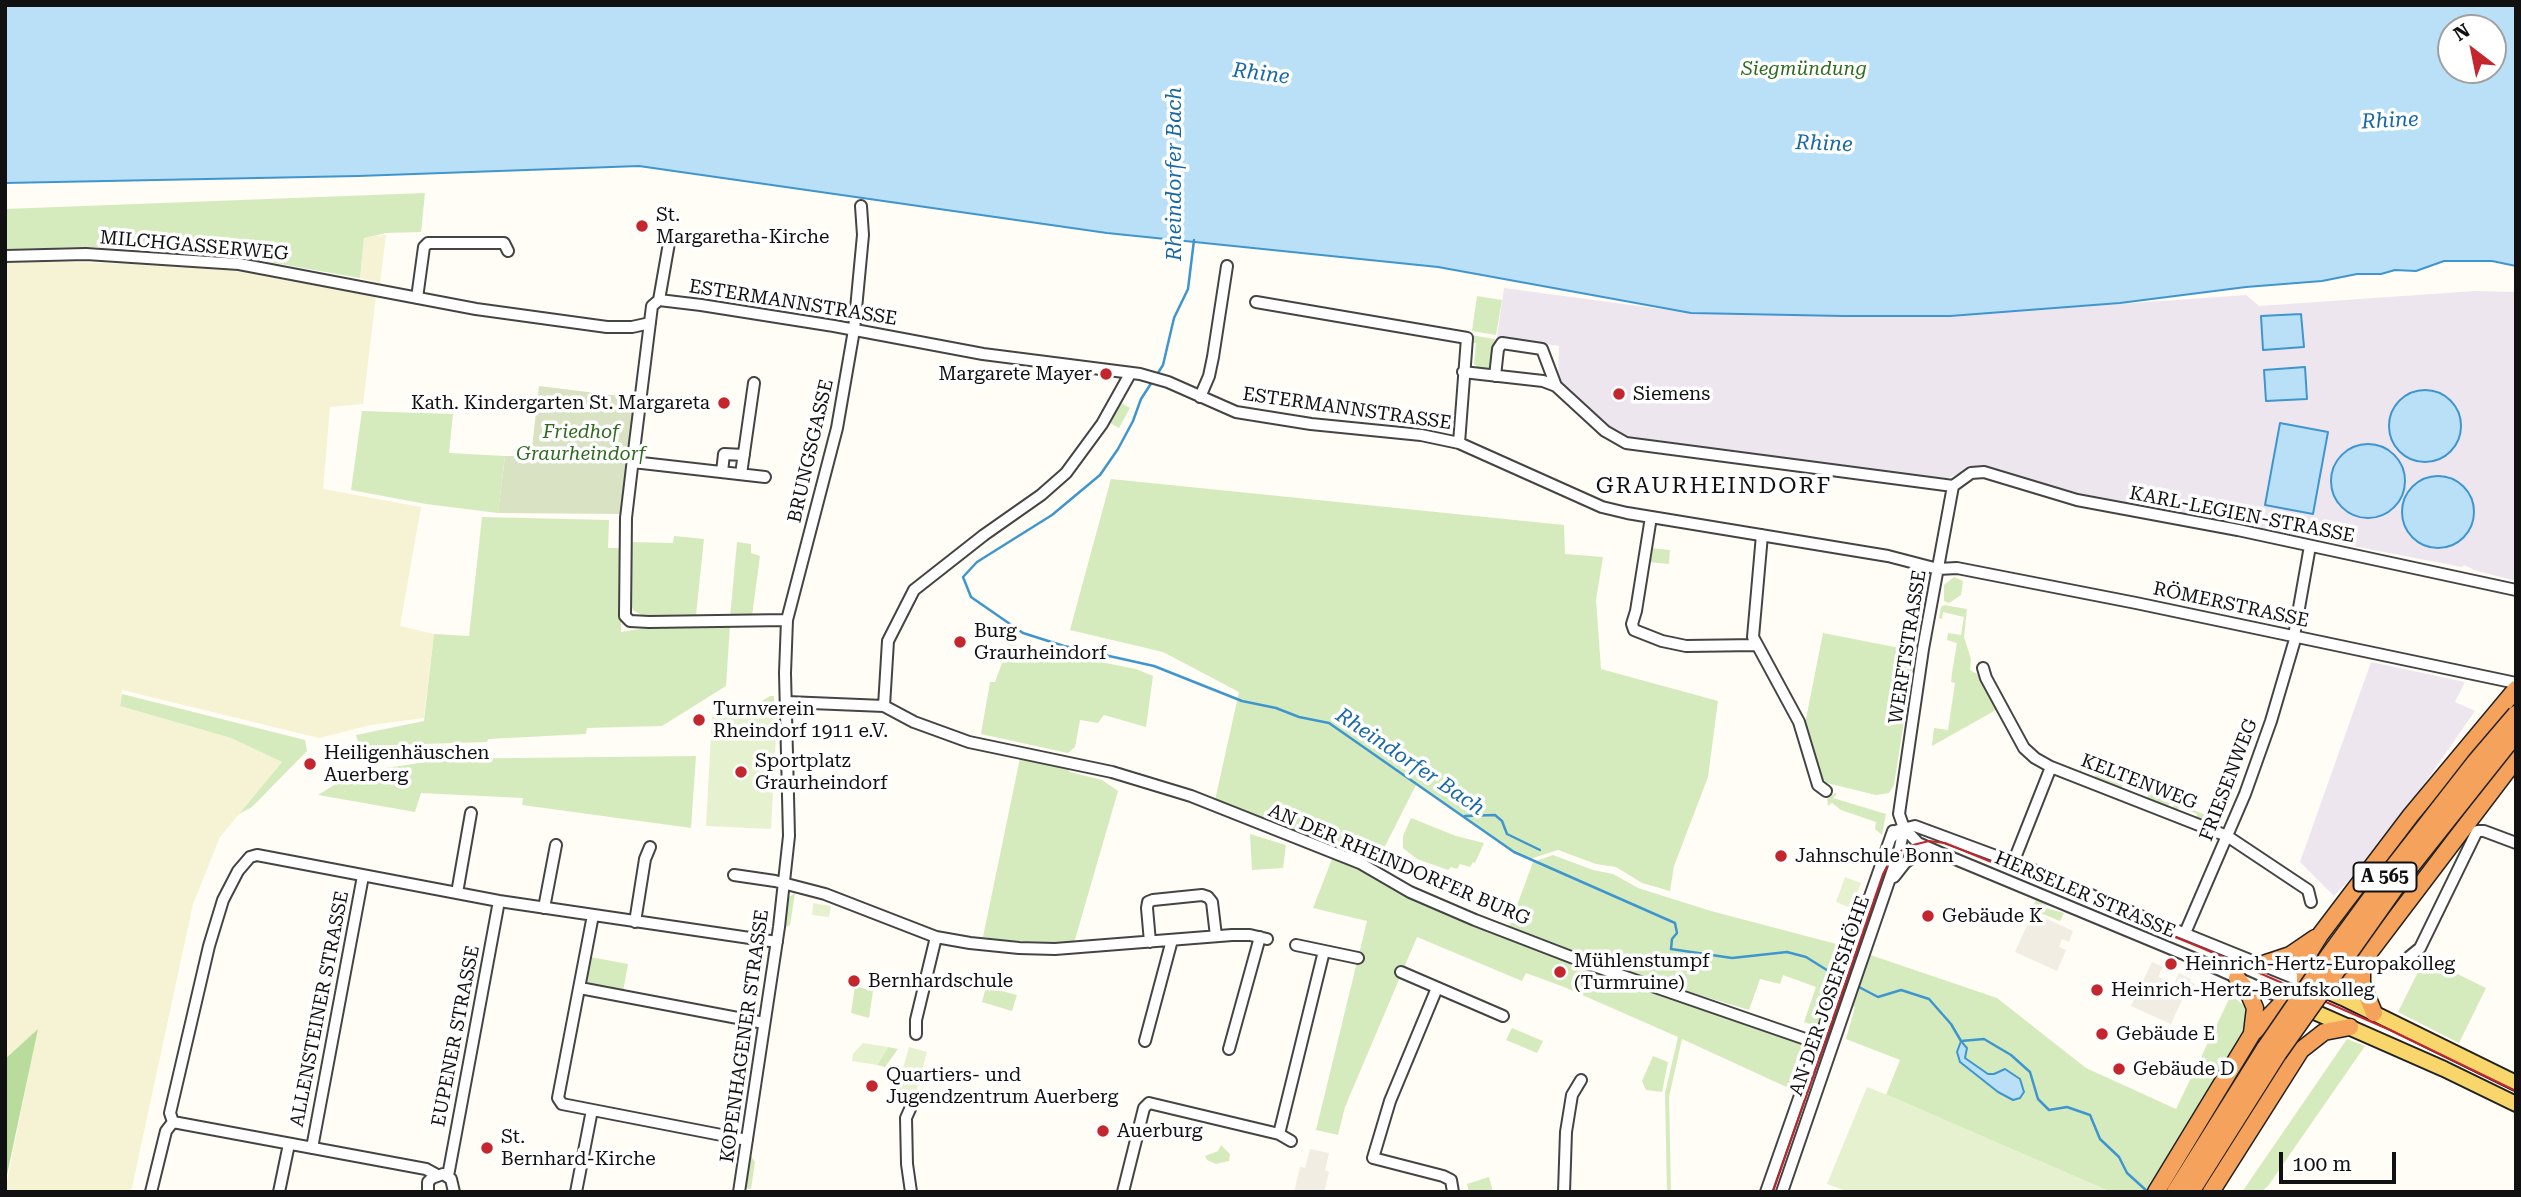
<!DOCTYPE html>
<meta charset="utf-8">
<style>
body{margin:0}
#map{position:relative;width:2521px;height:1197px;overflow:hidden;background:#fffdf5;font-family:"Roboto Serif",serif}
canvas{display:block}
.frame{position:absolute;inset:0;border:7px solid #111;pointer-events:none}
.north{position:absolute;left:2437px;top:14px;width:70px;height:70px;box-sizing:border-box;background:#fff;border:2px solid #a0a0a0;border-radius:50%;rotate:328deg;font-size:19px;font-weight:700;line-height:28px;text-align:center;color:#111}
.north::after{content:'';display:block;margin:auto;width:24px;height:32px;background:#c4262e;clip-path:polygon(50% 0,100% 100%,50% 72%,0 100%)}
.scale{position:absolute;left:2279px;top:1152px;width:117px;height:32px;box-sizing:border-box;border:4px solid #111;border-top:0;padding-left:9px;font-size:21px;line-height:24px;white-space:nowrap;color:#111;-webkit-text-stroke:5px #fff;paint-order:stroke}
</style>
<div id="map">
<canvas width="2521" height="1197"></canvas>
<div class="frame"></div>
<div class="north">N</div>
<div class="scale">100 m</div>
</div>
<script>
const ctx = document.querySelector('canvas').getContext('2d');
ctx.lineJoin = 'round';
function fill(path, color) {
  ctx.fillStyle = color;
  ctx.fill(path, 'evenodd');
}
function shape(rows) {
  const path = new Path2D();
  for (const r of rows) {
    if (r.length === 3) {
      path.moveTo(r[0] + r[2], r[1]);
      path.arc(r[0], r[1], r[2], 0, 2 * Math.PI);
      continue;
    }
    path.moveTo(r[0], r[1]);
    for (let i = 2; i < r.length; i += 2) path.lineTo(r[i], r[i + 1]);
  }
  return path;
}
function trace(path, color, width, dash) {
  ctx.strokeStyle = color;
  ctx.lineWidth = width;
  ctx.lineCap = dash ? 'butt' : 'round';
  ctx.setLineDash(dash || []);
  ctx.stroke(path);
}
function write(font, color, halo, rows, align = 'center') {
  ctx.font = font + ' "Roboto Serif",serif';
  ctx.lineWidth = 7;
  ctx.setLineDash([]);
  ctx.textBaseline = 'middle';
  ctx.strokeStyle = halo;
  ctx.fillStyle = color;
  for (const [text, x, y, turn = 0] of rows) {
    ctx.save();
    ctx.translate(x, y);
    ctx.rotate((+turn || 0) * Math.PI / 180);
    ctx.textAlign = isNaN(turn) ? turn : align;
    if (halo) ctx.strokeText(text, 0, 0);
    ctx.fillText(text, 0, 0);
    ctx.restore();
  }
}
const industrial = shape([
 [1504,288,1691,313,1843,316,1950,316,2246,295,2259,306,2475,291,2516,292,2516,581,2474,570,2464,565,2462,567,2078,493,1979,466,1944,479,1630,437,1608,428,1558,380,1559,346,1497,337],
 [2371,662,2465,682,2455,702,2475,711,2381,846,2334,896,2300,862]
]);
const farmland = shape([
 [386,235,380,283,360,278,364,237],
 [37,261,170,265,247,272,376,296,363,404,330,407,323,489,421,507,400,626,434,634,424,718,371,725,319,738,122,690,120,706,231,738,282,762,220,837,193,904,131,1192,5,1192,37,1030,5,1059,5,263]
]);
const green = shape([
 [425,193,421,232,386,233,364,238,360,278,269,262,180,250,92,247,5,249,5,209],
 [1477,296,1502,300,1496,335,1472,331],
 [1471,335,1495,339,1490,369,1478,368,1474,364,1476,343,1470,343],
 [1121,403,1130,408,1119,428,1110,423],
 [362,411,453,414,449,453,505,456,498,513,426,504,351,490],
 [1111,479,1564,525,1565,554,1603,557,1596,600,1601,669,1718,701,1708,777,1674,866,1670,891,1642,883,1616,867,1596,864,1558,850,1530,859,1513,853,1417,783,1375,866,1214,805,1239,692,1163,652,1070,630],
 [482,517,609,520,608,548,621,548,621,632,658,626,730,625,726,686,662,726,587,728,586,734,488,739,487,742,359,746,356,735,424,721,434,634,469,636],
 [674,536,704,539,696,615,642,615,634,611,630,603,629,542,673,543],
 [737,542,751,544,751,553,760,556,752,616,730,617],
 [1650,548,1670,550,1669,564,1648,562],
 [1954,577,1963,581,1961,595,1949,603,1944,601,1944,585],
 [1944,605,1967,609,1964,637,1971,659,1970,670,1977,674,1996,710,1932,746,1934,728,1948,730,1955,683,1951,682,1952,673,1957,643,1947,640,1948,633,1961,635,1964,617,1943,612,1942,619,1939,618,1941,607],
 [1823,633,1915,651,1894,785,1889,793,1876,795,1819,781,1805,724],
 [1009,644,1136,669,1153,676,1146,727,1104,715,1098,723,1080,720,1075,747,1068,753,981,734,990,682,995,682],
 [122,694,305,740,307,751,252,807,239,814,282,762,231,738,120,706],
 [770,696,774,696,774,708,771,710,754,710,754,706],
 [696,756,691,828,522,805,523,798,421,793,415,812,318,795,339,782,372,770,426,762,427,759],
 [1020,758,1067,768,1070,772,1102,780,1118,791,1074,943,999,940,983,937],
 [2080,765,2124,782,2121,789,2094,779,2096,773,2083,768,2080,773],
 [2142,789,2171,800,2168,807,2147,799,2149,794,2141,791],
 [1835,793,1837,794,1833,798,1886,814,1882,835,1875,829,1876,822,1841,810,1832,803,1828,806,1827,799],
 [2175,802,2222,822,2219,829,2196,819,2197,814,2180,806,2177,811,2172,809],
 [1411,818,1456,836,1484,843,1475,863,1473,862,1470,867,1460,864,1457,869,1451,867,1448,870,1417,859,1403,848,1403,836],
 [1250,834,1286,845,1283,868,1252,870],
 [1553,855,1593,870,1613,874,1638,888,1711,911,1844,946,1997,998,2086,1068,2176,1109,2231,995,2247,1008,2243,1038,2145,1192,2111,1192,1886,1095,1900,1060,1846,1039,1855,1007,1828,996,1817,1026,1804,1022,1816,987,1783,975,1780,984,1760,979,1749,1010,1649,980,1509,927,1533,862],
 [1332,859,1370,874,1418,903,1573,962,1743,1018,1808,1045,1793,1090,1682,1039,1669,1097,1671,1192,1667,1192,1665,1093,1678,1037,1564,987,1526,973,1522,981,1417,937,1345,1107,1338,1135,1316,1130,1367,921,1313,908],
 [795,893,790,925,784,928,786,903,789,897],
 [2036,900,2046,905,2045,908,2064,913,2060,921,2038,912,2039,909,2033,906],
 [590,957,628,964,623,992,589,986,587,983],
 [2425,958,2486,988,2459,1043,2398,1012],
 [855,986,873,991,869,1018,851,1013],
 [986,987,1017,995,1012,1011,982,1002],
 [1512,1028,1543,1041,1537,1053,1506,1040],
 [2347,1039,2365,1046,2268,1186,2261,1192,2242,1192],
 [888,1047,898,1049,885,1067,877,1065],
 [1653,1056,1668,1062,1662,1092,1646,1090,1642,1081],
 [1221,1145,1230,1154,1229,1161,1216,1164,1207,1160,1205,1156,1218,1151],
 [751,1156,755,1162,751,1189,744,1188],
 [1489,1177,1493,1192,1469,1192,1467,1184]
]);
const forest = shape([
 [38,1029,5,1184,5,1059]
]);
const cemetery = shape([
 [539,386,636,398,621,514,498,513,505,456,531,456]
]);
const pitch = shape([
 [712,715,777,718,771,829,706,826],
 [1845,877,1861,883,1851,908,1836,902],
 [813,903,831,906,829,917,812,915],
 [863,1043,888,1047,877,1065,852,1061,853,1054],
 [909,1047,927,1052,915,1095,897,1090],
 [1867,1087,1895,1098,2111,1192,1849,1192,1827,1184]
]);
const plaza = shape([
 [2033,912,2073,931,2069,942,2062,939,2059,947,2066,950,2057,971,2015,952],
 [2152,962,2163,967,2158,977,2174,984,2179,973,2191,979,2190,982,2195,984,2187,1000,2183,998,2171,1024,2131,1006],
 [1310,1149,1329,1153,1325,1170,1329,1172,1324,1192,1294,1192,1300,1167,1305,1168]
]);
const water = shape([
 [5,5,2516,5,2516,266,2492,261,2444,261,2416,271,2395,270,2381,274,2357,274,2322,281,2246,287,2120,303,1950,316,1843,316,1691,313,1438,267,1107,233,639,166,358,176,5,183,5,5],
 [2493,28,2493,70,2451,70,2451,28,2493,28],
 [2301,314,2304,347,2263,350,2261,316,2301,314],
 [2305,367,2307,399,2266,401,2264,370,2305,367],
 [2425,426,36],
 [2280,423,2328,432,2313,514,2265,505,2280,423],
 [2368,481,37],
 [2438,512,36],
 [1961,1041,1967,1048,1965,1058,1988,1074,1994,1074,2005,1069,2020,1079,2024,1092,2020,1098,2013,1100,1998,1092,1960,1062,1957,1052,1961,1041]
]);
const stream = shape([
 [1156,376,1163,365,1174,318,1188,289,1194,240],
 [1152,382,1141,399,1133,421,1118,449,1100,475,1052,515,977,562,963,577,971,597,1023,633,1064,646,1154,666,1242,701,1276,708,1299,717,1329,723,1514,852,1675,923,1677,933,1672,939,1671,949,1732,958,1787,952,1806,957,1838,977],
 [1465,816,1495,815,1502,821,1507,834,1540,850],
 [1857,986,1878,997,1901,990,1929,999,1951,1024,1961,1041,1984,1039,2011,1055,2030,1072,2038,1099,2049,1110,2067,1107,2090,1115,2100,1139,2119,1157,2127,1173,2148,1192]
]);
const minor = shape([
 [5,256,86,254,239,264,476,309,607,327,632,327,650,323],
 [417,298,424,247,428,243,504,243,508,251],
 [659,300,701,305,834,326,983,354,1140,374,1168,382,1236,412,1311,424,1421,435,1459,443,1602,507,1627,513,1888,556,1938,569,1957,568,2136,603,2516,683],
 [659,300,652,306,632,467,626,518,625,616,630,621,649,622,787,620],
 [659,300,669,243],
 [1256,302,1467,338,1459,443],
 [1463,372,1543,381,1556,386,1605,431,1626,443,1953,486],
 [1495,376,1498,349,1502,343,1542,349,1556,386],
 [1200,397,1209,376,1213,357,1227,266],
 [633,462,765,477],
 [722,472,724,454,744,455],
 [741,474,754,383],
 [1651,517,1636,611,1632,624,1634,630,1662,641,1686,646,1757,645],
 [1762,535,1753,637,1799,722,1818,785,1826,791],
 [2294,636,2310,546],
 [1983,668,1986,678,2024,748,2035,758,2051,767,2227,836,2308,890,2311,902],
 [787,702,884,706,914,722,969,742,1112,772,1191,796,1360,863,1410,892,1475,920,1597,967,1817,1043],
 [884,706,888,641,914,590,984,535,1041,495,1066,473,1102,424,1130,374],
 [1891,838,1898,830,1915,826,2031,869,2121,908,2309,984],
 [2013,863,2051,767],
 [734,875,775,881,825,894,936,937,970,943,1019,948,1055,949,1232,935,1250,935,1267,939],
 [1894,877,1905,863,1913,857,1924,854,1935,854],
 [457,893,471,813],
 [544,908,556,845],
 [593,915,558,1098,562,1104,747,1140],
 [635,922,645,859,650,847],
 [2185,933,2245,794,2271,721,2296,636],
 [1150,942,1147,908,1148,902,1153,900,1202,895,1208,897,1212,902,1216,936],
 [1296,945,1358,958],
 [2409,957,2420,948,2477,831,2484,831,2516,843],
 [1401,972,1503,1016],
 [580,988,764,1023],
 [1437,988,1390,1101,1373,1158,1443,1176,1451,1180,1453,1192],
 [2291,1002,2198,960,1943,854,1918,843,1904,828,1899,814,1900,807,1923,649,1953,486,1971,473,1984,472,2077,500,2238,530,2516,590],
 [916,1034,916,1020,936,937],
 [1145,1041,1172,940],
 [1229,1049,1260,937],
 [910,1109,906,1118,907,1164,911,1192],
 [173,1122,170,1113,209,946,223,900,238,871,250,857,257,855,499,901,777,942],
 [173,1122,426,1169,437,1175],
 [1279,1134,1291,1141],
 [312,1148,363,876],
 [448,1176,499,901],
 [151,1192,166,1131,173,1122],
 [279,1192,289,1144],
 [428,1192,428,1182,432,1178,443,1174,451,1179,454,1192],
 [576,1192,592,1110],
 [739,1192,779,927,789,836,785,673,787,620,837,428,854,330,863,235,861,206],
 [1123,1192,1144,1108,1149,1103,1279,1134,1324,951],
 [1564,1192,1566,1132,1572,1095,1581,1080],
 [1766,1192,1893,831],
 [1782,1192,1899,852,1904,828]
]);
const major = shape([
 [2319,993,2327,991,2343,998,2516,1083],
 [2308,1000,2310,1010,2444,1069,2516,1104]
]);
const highway = shape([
 [2367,959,2362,972,2362,984,2374,1013],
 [2263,964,2290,955,2315,938],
 [2237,978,2248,992,2255,1008,2252,1033],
 [2305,982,2305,967,2310,951,2320,935,2411,815,2516,689],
 [2327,991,2347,978,2369,953,2516,759],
 [2156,1192,2252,1034,2280,1005,2291,1002],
 [2175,1192,2265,1048],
 [2191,1192,2278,1054],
 [2211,1192,2301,1050,2324,1032,2350,1027]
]);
const tram = shape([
 [1773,1192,1883,874,1889,863,1899,852,1909,846,1929,841,1945,843,2202,948,2390,1030,2516,1091]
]);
const highwayBridge = shape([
 [2265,1048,2329,955,2394,866,2475,762,2516,714],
 [2278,1054,2408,870,2516,734]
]);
const markers = [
 [642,226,7,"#c4262e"],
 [1106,374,7,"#c4262e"],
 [1619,394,7,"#c4262e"],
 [724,403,7,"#c4262e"],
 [960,642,7,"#c4262e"],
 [699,720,7,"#c4262e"],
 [310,764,7,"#c4262e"],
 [741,772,7,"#c4262e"],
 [1781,856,7,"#c4262e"],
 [1928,916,7,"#c4262e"],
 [2171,964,7,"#c4262e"],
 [1560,972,7,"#c4262e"],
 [854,981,7,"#c4262e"],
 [2097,990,7,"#c4262e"],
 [2102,1034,7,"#c4262e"],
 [2119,1069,7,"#c4262e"],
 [872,1086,7,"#c4262e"],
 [1103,1131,7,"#c4262e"],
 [487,1148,7,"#c4262e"]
];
const shields = [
 [2385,877,63]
];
const shieldNames = [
 ["A 565",2385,877]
];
const parkNames = [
 ["Siegmündung",1804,69],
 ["Friedhof",581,432],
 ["Graurheindorf",581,454]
];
const poiNames = [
 ["St.",656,215],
 ["Margaretha-Kirche",656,237],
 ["Margarete Mayer",1092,374,"right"],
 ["Siemens",1633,394],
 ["Kath. Kindergarten St. Margareta",710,403,"right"],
 ["Burg",974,631],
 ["Graurheindorf",974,653],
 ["Turnverein",713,709],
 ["Rheindorf 1911 e.V.",713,731],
 ["Heiligenhäuschen",324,753],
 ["Auerberg",324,775],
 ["Sportplatz",755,761],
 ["Graurheindorf",755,783],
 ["Jahnschule Bonn",1795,856],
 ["Gebäude K",1942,916],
 ["Mühlenstumpf",1574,961],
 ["(Turmruine)",1574,983],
 ["Heinrich-Hertz-Europakolleg",2185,964],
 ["Bernhardschule",868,981],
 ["Heinrich-Hertz-Berufskolleg",2111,990],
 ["Gebäude E",2116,1034],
 ["Gebäude D",2133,1069],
 ["Quartiers- und",886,1075],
 ["Jugendzentrum Auerberg",886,1097],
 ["Auerburg",1117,1131],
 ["St.",501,1137],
 ["Bernhard-Kirche",501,1159]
];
const streetNames = [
 ["MILCHGASSERWEG",194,246,5],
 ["ESTERMANNSTRASSE",793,303,9],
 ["ESTERMANNSTRASSE",1347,409,8],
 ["BRUNGSGASSE",811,451,-77],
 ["KARL-LEGIEN-STRASSE",2242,515,11],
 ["RÖMERSTRASSE",2231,605,12],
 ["WERFTSTRASSE",1908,647,-81],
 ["FRIESENWEG",2229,780,-69],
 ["KELTENWEG",2139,782,21],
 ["AN DER RHEINDORFER BURG",1399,865,23],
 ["HERSELER STRASSE",2085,895,23],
 ["AN DER JOSEFSHÖHE",1830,996,-71],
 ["ALLENSTEINER STRASSE",320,1009,-79],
 ["EUPENER STRASSE",456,1036,-79],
 ["KOPENHAGENER STRASSE",745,1036,-82]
];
const waterNames = [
 ["Rhine",1261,74,7],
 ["Rhine",2390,121,-3],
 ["Rhine",1824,144,2],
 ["Rheindorfer Bach",1175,174,-90],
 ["Rheindorfer Bach",1410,762,34]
];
const quarterNames = [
 ["GRAURHEINDORF",1714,486]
];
fill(industrial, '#eee6ef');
fill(farmland, '#f6f3d4');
fill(green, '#d5ebbd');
fill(forest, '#b9dc9c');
fill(cemetery, '#d9e3c4');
fill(pitch, '#e6f2cf');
fill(plaza, '#f1ede2');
fill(water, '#b9e0f7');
trace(water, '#3f96cf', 2);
trace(stream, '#3f96cf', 2.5);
trace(minor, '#444', 14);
trace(major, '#222', 18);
trace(highway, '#222', 19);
trace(minor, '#fff', 10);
trace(major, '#f9d66b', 14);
trace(highway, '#f5a25d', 16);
trace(tram, '#c4262e', 2);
trace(highwayBridge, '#222', 19, []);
trace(highwayBridge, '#f5a25d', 16);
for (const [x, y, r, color] of markers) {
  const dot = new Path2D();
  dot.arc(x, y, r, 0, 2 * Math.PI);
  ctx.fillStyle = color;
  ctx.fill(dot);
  trace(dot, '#fff', 2.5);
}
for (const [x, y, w] of shields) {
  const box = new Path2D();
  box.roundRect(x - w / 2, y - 14.5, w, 29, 5);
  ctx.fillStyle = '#fff';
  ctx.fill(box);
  trace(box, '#111', 2);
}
write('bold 18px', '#111', null, shieldNames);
write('italic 19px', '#2f6b1f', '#fff', parkNames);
write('19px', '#111', '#fff', poiNames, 'left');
write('19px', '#111', '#fff', streetNames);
write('italic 21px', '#1768a6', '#fff', waterNames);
ctx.letterSpacing = '2px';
write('23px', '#111', '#fff', quarterNames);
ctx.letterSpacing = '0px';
</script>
